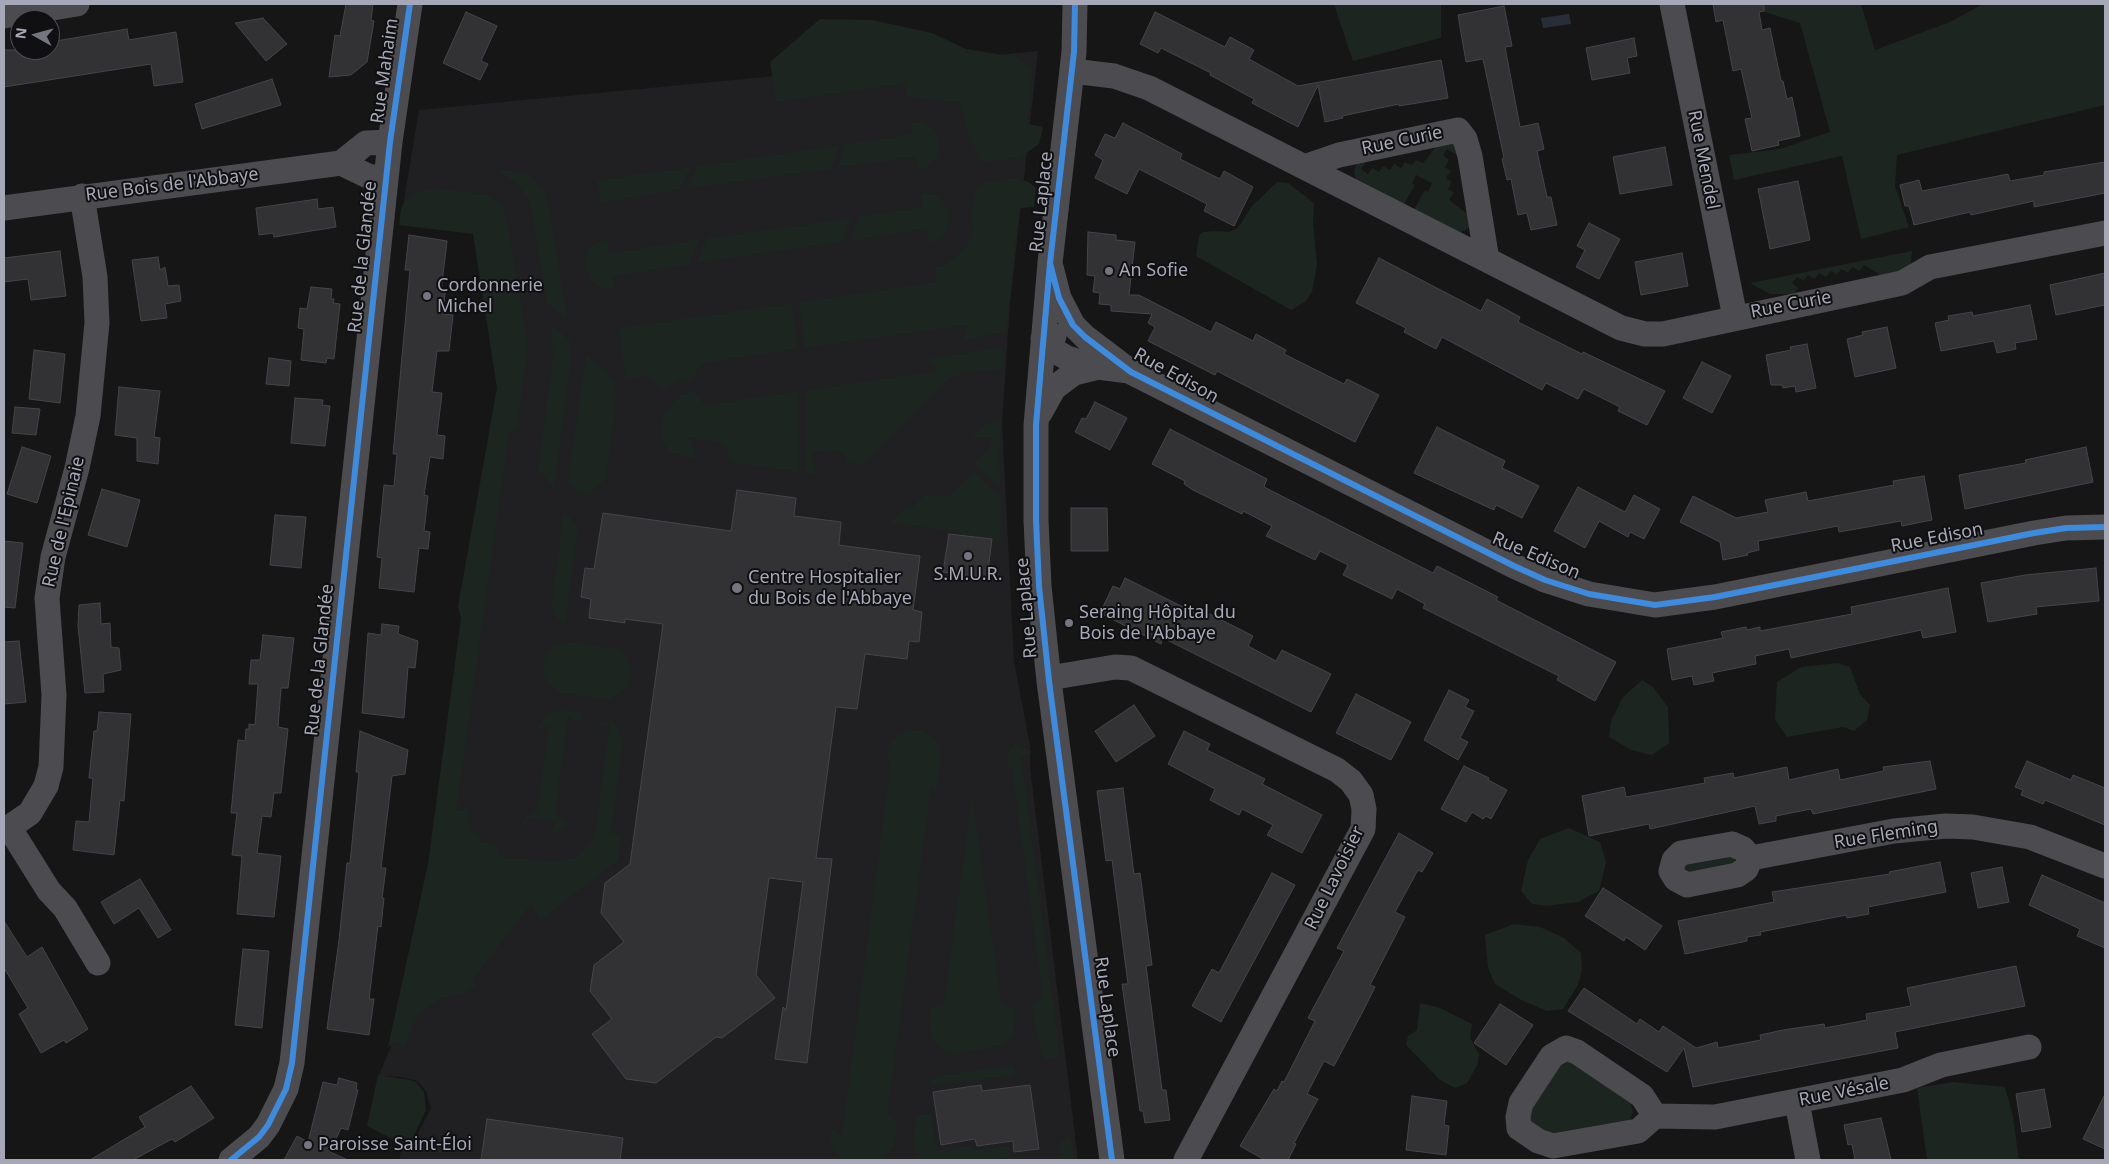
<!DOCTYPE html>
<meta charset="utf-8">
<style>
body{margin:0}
#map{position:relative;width:2109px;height:1164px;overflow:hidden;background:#161616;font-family:"Noto Sans",sans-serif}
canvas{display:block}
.frame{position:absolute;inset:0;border:5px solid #a6a8b7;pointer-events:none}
.north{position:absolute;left:10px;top:10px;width:50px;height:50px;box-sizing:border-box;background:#101012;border:1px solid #4c4d54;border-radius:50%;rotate:277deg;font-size:14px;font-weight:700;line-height:20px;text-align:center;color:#a6a8b7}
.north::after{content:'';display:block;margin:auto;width:18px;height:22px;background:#74757f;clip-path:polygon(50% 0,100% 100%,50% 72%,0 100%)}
</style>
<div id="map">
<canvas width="2109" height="1164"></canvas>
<div class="frame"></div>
<div class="north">N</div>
</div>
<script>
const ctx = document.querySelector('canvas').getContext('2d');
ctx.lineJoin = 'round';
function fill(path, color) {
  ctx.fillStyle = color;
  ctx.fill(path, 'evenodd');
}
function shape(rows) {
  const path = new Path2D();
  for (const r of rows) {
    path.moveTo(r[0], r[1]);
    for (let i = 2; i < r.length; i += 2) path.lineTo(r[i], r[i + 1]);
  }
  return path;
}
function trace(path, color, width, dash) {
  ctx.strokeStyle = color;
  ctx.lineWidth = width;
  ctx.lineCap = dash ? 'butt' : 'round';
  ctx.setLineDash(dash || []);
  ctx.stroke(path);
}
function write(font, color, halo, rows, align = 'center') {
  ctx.font = font + ' "Noto Sans",sans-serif';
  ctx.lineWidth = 4;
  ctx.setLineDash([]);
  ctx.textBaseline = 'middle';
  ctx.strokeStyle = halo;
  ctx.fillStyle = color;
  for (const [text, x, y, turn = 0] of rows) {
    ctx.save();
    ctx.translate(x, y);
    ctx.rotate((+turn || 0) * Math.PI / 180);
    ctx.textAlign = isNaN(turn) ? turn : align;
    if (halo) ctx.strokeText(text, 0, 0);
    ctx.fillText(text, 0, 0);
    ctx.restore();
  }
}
const built = shape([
 [1038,51,1010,305,1002,422,1014,662,1030,745,1030,767,1078,1160,399,1160,402,1147,411,1148,431,1108,426,1091,417,1081,402,1077,379,1076,390,1048,431,865,499,387,474,233,400,225,419,110]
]);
const green = shape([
 [1334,4,1441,4,1441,38,1353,61],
 [1760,4,1861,4,1875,50,1950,22,1983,4,2105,4,2105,105,1897,155,1895,186,1909,227,1861,239,1842,156,1734,180,1729,155,1780,149,1830,132,1800,23,1761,11],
 [820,19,872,20,932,33,966,49,1015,57,1029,66,1032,76,1028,124,1043,127,1039,144,1020,158,982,162,967,132,961,104,907,96,905,84,776,102,770,62],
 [911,121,923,122,932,127,938,135,940,145,938,155,927,167,918,170,916,157,838,168,846,144,912,134],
 [1440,142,1450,142,1456,146,1461,157,1447,149,1443,155,1449,160,1445,167,1451,171,1446,178,1452,182,1448,189,1454,193,1449,200,1473,218,1469,228,1463,231,1458,233,1413,211,1425,190,1428,192,1432,183,1416,175,1412,184,1415,185,1403,206,1357,182,1355,177,1354,171,1358,160,1371,155,1361,169,1368,174,1372,168,1379,172,1383,166,1390,170,1394,164,1401,168,1405,162,1412,165,1416,160,1423,163],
 [840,145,831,169,686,189,698,166],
 [691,167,679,190,601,203,597,180],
 [496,169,527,173,543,189,549,207,567,319,547,303,530,202,518,185],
 [1015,178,1029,182,1036,188,1034,207,1019,208,1006,332,963,340,968,325,805,348,799,302,936,282,935,268,950,262,968,245,975,223,972,223,973,199,978,187,986,182],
 [1277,182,1288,183,1314,203,1313,223,1317,265,1312,292,1305,302,1291,310,1196,256,1199,235,1203,232,1218,231,1229,232,1238,228,1252,206],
 [435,188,485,194,497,201,503,208,508,227,528,344,517,429,509,432,456,811,469,806,468,818,472,831,483,841,496,844,501,856,557,862,578,856,591,842,595,834,610,723,599,727,602,722,610,720,619,729,620,737,623,738,611,833,622,835,618,860,541,920,531,904,472,980,478,985,461,994,440,999,423,1010,412,1026,404,1049,397,1041,388,1047,428,864,461,618,458,606,497,388,473,234,399,225,401,209,407,199,416,192],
 [921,193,933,194,940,198,950,213,947,231,941,238,929,243,926,229,850,241,859,216,923,207],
 [851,218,842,242,696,263,708,238],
 [607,239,609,253,700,239,688,265,613,276,614,288,608,289,596,285,590,279,585,264,587,251,592,245],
 [1912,251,1911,263,1903,272,1882,276,1864,265,1860,271,1852,267,1848,273,1841,269,1837,275,1831,271,1826,277,1819,273,1815,279,1808,275,1804,281,1797,277,1792,283,1798,288,1794,294,1770,294,1750,283],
 [792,303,798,349,700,364,694,379,678,381,662,391,647,375,626,380,619,328],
 [551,324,570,341,571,358,554,488,538,469,553,359],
 [1005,347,1003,369,963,373,948,379,860,467,856,460,848,463,843,451,810,453,817,474,806,473,805,390,937,371,929,358],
 [586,355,608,374,614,385,616,398,606,479,588,494,578,493,568,481],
 [695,391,704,405,798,391,799,472,733,463,723,443,689,438,698,459,669,452,661,438,662,419,674,401,683,394],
 [1001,418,999,455,1000,488,974,464,991,446,990,438,972,438,986,424],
 [974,472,1000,497,1001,541,961,535,961,532,890,523,905,507,911,508,924,496,951,495],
 [564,511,578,527,565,624,554,615,551,607],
 [576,642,622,650,630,665,631,675,628,685,622,692,609,699,601,699,562,694,548,683,543,672,545,655,555,645],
 [1838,663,1850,667,1860,694,1870,705,1867,720,1854,731,1843,727,1787,737,1775,720,1777,682,1801,667],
 [1642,680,1653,687,1668,707,1669,743,1652,755,1631,750,1609,737,1611,721,1623,697],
 [558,710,584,713,579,723,568,716,555,814,567,822,563,830,555,832,551,832,557,822,529,818,520,831,525,817,537,812,549,725,536,731,537,726,547,714],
 [914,728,924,731,933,737,940,748,941,758,936,791,931,788,887,1114,897,1121,895,1142,892,1149,882,1160,844,1160,833,1149,830,1137,832,1129,842,1136,891,761,888,758,888,748,896,736],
 [1018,743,1031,751,1030,754,1021,756,1060,1057,1044,1059,1037,1035,1032,1005,1043,997,1012,768,1008,770,1007,763,1010,748],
 [972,796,1001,1003,1015,1008,1015,1020,1012,1035,1002,1046,952,1054,947,1053,934,1042,929,1023,931,1008,944,1003],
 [1569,828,1600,842,1606,862,1599,891,1578,902,1547,906,1532,904,1521,891,1528,860,1540,839],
 [1726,856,1735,858,1735,864,1691,875,1684,871,1686,864],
 [1514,924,1540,927,1564,938,1581,953,1582,971,1578,985,1563,1009,1547,1011,1521,1000,1495,984,1488,968,1485,935],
 [1420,1003,1440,1008,1472,1024,1470,1038,1479,1054,1478,1064,1467,1083,1455,1088,1440,1080,1406,1045,1408,1036,1417,1030],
 [1567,1061,1573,1062,1631,1104,1633,1112,1630,1120,1559,1137,1530,1126,1528,1111,1555,1067],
 [1009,1066,1013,1066,1015,1075,932,1086,931,1079,940,1075],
 [378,1075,410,1080,416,1082,424,1092,426,1110,410,1144,398,1142,367,1126],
 [1953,1082,2005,1087,2013,1117,2019,1160,1927,1160,1917,1088],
 [931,1114,936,1150,972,1144,973,1150,1009,1146,1011,1157,985,1160,918,1160,913,1147,917,1115],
 [1071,1134,1074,1160,1064,1160,1061,1158,1058,1144]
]);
const water = shape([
 [1569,14,1571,24,1543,28,1541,18]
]);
const building = shape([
 [346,4,373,4,371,20,374,21,367,62,351,75,329,77,335,35,340,36,346,4],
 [1713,4,1764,4,1764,11,1759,12,1762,30,1770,28,1781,81,1783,81,1787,99,1792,97,1800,136,1778,141,1779,145,1752,151,1745,119,1752,118,1741,69,1733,71,1723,20,1716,22,1713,4],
 [1504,6,1512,46,1505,47,1520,127,1538,123,1544,149,1537,151,1547,197,1551,197,1557,225,1531,230,1527,213,1518,215,1511,179,1507,180,1502,159,1504,158,1483,59,1466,62,1458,15,1504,6],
 [466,12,497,26,481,61,488,64,480,80,443,63,466,12],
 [1155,12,1225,47,1230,37,1254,50,1249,59,1298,86,1441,60,1448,98,1399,106,1399,104,1342,116,1343,118,1325,122,1318,85,1298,127,1252,103,1254,99,1210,75,1211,73,1161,48,1158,53,1140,44,1155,12],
 [263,18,287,44,266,61,235,23,263,18],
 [127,29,129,40,176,32,183,82,154,86,151,64,4,87,4,50,50,50,50,42,127,29],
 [1634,38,1637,56,1627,58,1630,73,1592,80,1586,48,1634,38],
 [272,79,281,105,202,129,195,104,272,79],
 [1123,123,1182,154,1180,159,1220,179,1224,171,1253,187,1234,226,1204,211,1207,204,1139,169,1127,194,1095,178,1103,160,1095,155,1105,134,1115,138,1123,123],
 [1665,147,1672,185,1620,194,1613,157,1665,147],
 [2105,162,2105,193,2034,207,2034,201,1971,215,1970,212,1914,225,1909,206,1905,206,1900,185,1919,180,1922,191,2008,174,2010,181,2044,175,2044,172,2105,162],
 [1798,181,1810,240,1770,249,1758,189,1798,181],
 [317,199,318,209,333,207,336,227,274,237,273,233,259,235,256,208,317,199],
 [1589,223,1620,239,1599,279,1576,267,1585,250,1577,246,1589,223],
 [1088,232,1116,235,1116,240,1135,242,1129,295,1139,295,1211,332,1216,322,1253,341,1256,334,1286,350,1284,354,1344,384,1347,379,1379,395,1355,442,1217,371,1215,375,1148,341,1155,327,1148,323,1152,314,1111,311,1111,305,1099,304,1100,293,1093,292,1095,276,1087,275,1088,232],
 [409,235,447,241,441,291,445,293,443,314,453,315,449,351,437,351,432,392,442,393,437,435,445,436,443,459,430,457,424,495,428,496,424,531,430,532,428,549,419,548,414,592,379,588,382,558,377,557,384,485,394,486,397,454,393,454,410,270,405,270,409,235],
 [60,251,66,296,31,300,28,279,4,282,4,258,60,251],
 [1682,253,1688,286,1641,295,1635,262,1682,253],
 [158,257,160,270,165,267,168,286,179,285,181,301,165,304,167,318,141,321,132,260,158,257],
 [1379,258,1481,311,1487,299,1520,317,1518,322,1582,354,1583,352,1665,391,1647,425,1618,411,1620,407,1584,389,1578,399,1546,383,1542,390,1442,337,1436,349,1404,332,1406,328,1356,303,1379,258],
 [2105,273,2105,305,2056,315,2050,285,2105,273],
 [311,287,332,289,331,299,334,299,333,303,340,304,334,359,327,358,326,363,301,360,304,329,298,328,300,308,307,309,311,287],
 [2030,305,2037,339,2015,343,2016,349,1997,353,1994,341,1941,351,1935,323,1949,320,1948,316,1972,312,1973,316,2030,305],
 [1887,327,1896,368,1855,377,1847,339,1863,335,1862,332,1887,327],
 [1807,344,1816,388,1796,392,1795,386,1783,388,1782,385,1771,385,1766,355,1791,350,1790,347,1807,344],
 [34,350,65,354,60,403,29,399,34,350],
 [269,358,291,361,289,386,266,384,269,358],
 [1702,362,1731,376,1712,413,1683,398,1702,362],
 [119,387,160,391,154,437,160,438,158,464,137,461,137,438,115,435,119,387],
 [295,398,323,400,322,405,330,406,325,446,291,443,295,398],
 [1095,402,1127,418,1110,450,1075,432,1082,418,1086,419,1095,402],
 [15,407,40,409,36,435,12,433,15,407],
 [1437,427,1505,461,1502,468,1539,486,1522,518,1496,505,1494,510,1414,473,1437,427],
 [1170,429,1267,479,1264,487,1433,573,1437,566,1498,597,1496,600,1616,662,1595,701,1557,680,1559,676,1423,608,1425,604,1397,589,1392,599,1343,575,1348,565,1320,551,1315,560,1266,536,1272,526,1243,511,1242,514,1193,490,1184,484,1185,481,1152,464,1170,429],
 [22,447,51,456,37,503,7,494,22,447],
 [2086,447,2093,482,1965,509,1959,475,2026,463,2025,460,2086,447],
 [1924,476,1932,520,1902,526,1901,521,1839,532,1838,526,1758,541,1759,550,1747,553,1748,555,1723,560,1720,542,1680,522,1693,496,1736,518,1768,512,1765,500,1806,492,1808,501,1894,485,1893,481,1924,476],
 [1578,487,1625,512,1634,495,1660,509,1644,539,1630,532,1628,537,1599,521,1585,548,1554,531,1578,487],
 [102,489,140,500,127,547,88,535,102,489],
 [737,490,796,498,794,516,841,522,839,545,920,556,913,610,922,612,919,642,909,641,907,659,865,654,857,709,836,707,816,858,832,859,807,1063,775,1059,783,1007,786,1010,803,882,769,878,756,975,775,998,722,1038,716,1037,656,1083,626,1079,592,1034,612,1019,590,991,594,965,624,942,601,913,605,883,630,864,663,624,625,619,625,623,589,618,591,599,581,597,585,568,594,569,603,513,731,531,737,490],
 [1071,508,1107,508,1108,551,1071,551,1071,508],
 [275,515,306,517,301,568,270,565,275,515],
 [949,534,992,539,987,578,943,572,949,534],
 [4,541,23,543,15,608,4,607,4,541],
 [2096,568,2099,601,2036,607,2037,614,1988,622,1981,583,2025,575,2096,568],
 [1125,578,1197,614,1200,609,1253,636,1248,646,1276,661,1282,650,1331,674,1311,712,1163,638,1161,644,1100,613,1113,586,1120,589,1125,578],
 [1948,588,1956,632,1923,638,1921,630,1791,658,1789,649,1755,656,1756,664,1712,673,1714,681,1694,685,1692,676,1672,680,1667,649,1723,638,1721,632,1746,627,1747,630,1760,627,1760,631,1852,614,1851,607,1948,588],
 [100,603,101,624,110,623,111,647,119,648,121,670,103,674,104,692,85,693,78,626,79,605,100,603],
 [382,624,399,626,398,634,418,641,415,668,408,667,404,718,362,713,368,633,381,635,382,624],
 [263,635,294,638,288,688,281,688,278,727,288,729,281,793,274,793,271,817,262,816,257,853,281,856,274,917,237,914,242,856,232,855,237,813,231,813,238,740,245,741,246,729,249,729,249,724,255,725,258,684,249,684,251,660,260,660,263,635],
 [19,641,26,702,4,704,4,642,19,641],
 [1449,690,1469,700,1465,707,1474,711,1460,738,1468,742,1458,760,1424,740,1449,690],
 [1356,694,1411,722,1391,760,1336,733,1356,694],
 [1134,705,1155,736,1116,762,1095,731,1134,705],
 [99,712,131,714,124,801,120,800,114,855,73,850,76,821,89,822,93,778,89,778,94,731,97,731,99,712],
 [360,731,408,750,405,774,392,776,381,868,386,868,382,898,384,898,381,927,378,926,369,999,374,999,369,1035,327,1029,339,940,347,863,350,863,359,772,356,772,360,731],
 [1184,731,1210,744,1207,750,1265,779,1262,784,1322,815,1302,853,1267,835,1273,825,1242,809,1239,815,1210,800,1215,789,1168,764,1184,731],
 [1930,761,1936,789,1813,814,1811,809,1776,816,1776,821,1759,824,1755,806,1650,829,1649,824,1589,836,1582,796,1624,787,1626,797,1705,783,1704,778,1733,773,1734,778,1787,767,1789,780,1838,769,1840,780,1884,771,1883,767,1930,761],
 [2027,761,2071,780,2073,775,2105,788,2105,825,2045,800,2043,804,2021,795,2023,790,2015,787,2027,761],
 [1464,766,1489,778,1488,780,1507,790,1491,819,1486,816,1483,819,1472,812,1466,822,1441,809,1464,766],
 [1123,788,1134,874,1140,873,1152,965,1146,966,1162,1090,1166,1090,1170,1120,1145,1123,1143,1111,1140,1111,1122,984,1128,984,1112,860,1106,861,1097,791,1123,788],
 [1399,833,1433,853,1422,872,1418,870,1395,912,1405,917,1370,985,1375,987,1362,1013,1334,1066,1324,1061,1307,1094,1318,1099,1294,1143,1296,1144,1288,1160,1265,1160,1240,1146,1274,1089,1277,1091,1282,1081,1284,1082,1315,1021,1308,1018,1344,951,1337,948,1399,833],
 [1940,862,1946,892,1868,907,1869,914,1847,918,1846,915,1760,932,1761,935,1747,937,1747,941,1685,954,1678,921,1774,902,1772,892,1890,874,1889,872,1940,862],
 [2002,867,2009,902,1978,908,1971,873,2002,867],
 [1272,873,1295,885,1221,1022,1192,1006,1212,969,1219,973,1272,873],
 [2042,875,2105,903,2105,948,2077,936,2080,929,2029,905,2042,875],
 [140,879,171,930,158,938,139,908,114,924,101,902,140,879],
 [1603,888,1662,926,1645,950,1626,937,1624,941,1585,916,1603,888],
 [4,921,27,957,42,947,88,1029,66,1043,64,1040,41,1053,19,1014,28,1008,4,968,4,921],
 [243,949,269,951,262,1028,235,1025,243,949],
 [2016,966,2025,1006,1895,1032,1898,1048,1693,1087,1684,1048,1667,1072,1568,1011,1584,988,1637,1024,1640,1019,1659,1032,1663,1026,1696,1048,1717,1042,1718,1048,1761,1040,1760,1035,1783,1030,1824,1024,1825,1028,1867,1020,1866,1014,1911,1006,1907,988,2016,966],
 [1500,1004,1533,1025,1506,1065,1474,1043,1500,1004],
 [339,1078,357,1083,356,1090,358,1090,348,1130,341,1128,330,1152,348,1160,284,1160,297,1136,308,1142,323,1082,337,1085,339,1078],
 [981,1085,982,1091,1030,1085,1039,1149,1014,1152,1013,1141,977,1146,975,1139,941,1145,933,1092,981,1085],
 [191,1086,214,1118,175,1142,172,1139,133,1160,90,1160,145,1127,139,1117,191,1086],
 [2044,1089,2051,1127,2022,1132,2016,1094,2044,1089],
 [2105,1094,2105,1149,2083,1139,2105,1094],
 [1412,1096,1447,1101,1444,1125,1449,1126,1446,1155,1406,1150,1412,1096],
 [1881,1118,1891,1160,1855,1160,1852,1144,1848,1145,1844,1125,1881,1118],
 [487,1119,623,1138,620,1160,481,1160,487,1119]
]);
const minor = shape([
 [1075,4,1074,52,1050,263,1036,425,1036,520,1039,586,1049,681,1112,1160],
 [1672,4,1735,317],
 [4,16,77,4],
 [1072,71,1114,76,1149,88,1621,328,1645,334,1663,334,1902,283,1930,267,2105,233],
 [341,163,366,143,390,142],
 [1304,167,1339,155,1458,130,1465,139,1470,156,1487,260],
 [4,208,341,163,368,176,386,180],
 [1050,263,1059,298,1073,325,1085,337,1131,372,1514,566,1545,580,1589,594,1655,605,1715,597,2034,533,2066,528,2105,527],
 [1054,336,1043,338,1055,351,1067,358,1098,367],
 [1040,413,1054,388,1074,373,1098,367,1129,371],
 [1049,678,1115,667,1131,668,1337,770,1351,781,1361,795,1364,809,1363,829,1186,1160],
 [9,827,49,891,65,908,98,963],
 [4,831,30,813,46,786,51,767,54,695,47,598,53,557,77,468,88,416,97,323,95,277,82,196],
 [1732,844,1743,849,1751,858,1746,869,1737,875,1687,885,1676,879,1671,871,1674,860,1681,853,1732,844],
 [1751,858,1894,831,1946,826,1973,827,2030,837,2105,866],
 [1797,1102,1808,1160],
 [1655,1116,1642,1096,1577,1052,1566,1048,1552,1056,1521,1103,1518,1117,1519,1128,1538,1141,1553,1146,1638,1131,1655,1116,1715,1117,1903,1080,1941,1065,2029,1047],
 [231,1160,259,1137,268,1125,286,1089,292,1063,390,142,410,4]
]);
const cycleway = shape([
 [1075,4,1074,52,1050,263,1036,425,1036,520,1039,586,1049,681,1112,1160],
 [1050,263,1059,298,1073,325,1085,337,1131,372,1514,566,1545,580,1589,594,1655,605,1715,597,2034,533,2066,528,2105,527],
 [231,1160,259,1137,268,1125,286,1089,292,1063,390,142,410,4]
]);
const markers = [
 [1109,271,5,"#74757f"],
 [427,296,5,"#74757f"],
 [968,556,5,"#74757f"],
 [737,588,6,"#74757f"],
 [1069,623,5,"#74757f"],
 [308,1145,5,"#74757f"]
];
const streetNames = [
 ["Rue Mahaim",385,71,-82],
 ["Rue Curie",1402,141,-12],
 ["Rue Mendel",1703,160,79],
 ["Rue Bois de l'Abbaye",172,185,-7],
 ["Rue Laplace",1042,202,-84],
 ["Rue de la Glandée",363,257,-84],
 ["Rue Curie",1791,305,-11],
 ["Rue Edison",1176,376,29],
 ["Rue de l'Epinaie",64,522,-77],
 ["Rue Edison",1937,538,-11],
 ["Rue Edison",1536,556,23],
 ["Rue Laplace",1027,608,-95],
 ["Rue de la Glandée",320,660,-84],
 ["Rue Fleming",1886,835,-9],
 ["Rue Lavoisier",1335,878,-64],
 ["Rue Laplace",1107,1007,82],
 ["Rue Vésale",1844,1092,-11]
];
const poiNames = [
 ["An Sofie",1119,271],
 ["Cordonnerie",437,286],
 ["Michel",437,307],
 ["S.M.U.R.",968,575,"center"],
 ["Centre Hospitalier",748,578],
 ["du Bois de l'Abbaye",748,599],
 ["Seraing Hôpital du",1079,613],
 ["Bois de l'Abbaye",1079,634],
 ["Paroisse Saint-Éloi",318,1145]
];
fill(built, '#202022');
fill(green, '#1d2520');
fill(water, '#282e38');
fill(building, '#323234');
trace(building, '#44454a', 1);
trace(minor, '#4c4b50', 25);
trace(cycleway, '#408adc', 6);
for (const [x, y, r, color] of markers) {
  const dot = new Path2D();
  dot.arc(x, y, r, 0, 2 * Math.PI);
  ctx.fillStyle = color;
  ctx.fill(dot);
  trace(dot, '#101012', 2);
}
write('18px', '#a6a8b7', '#101012', streetNames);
write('18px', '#a6a8b7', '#101012', poiNames, 'left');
</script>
